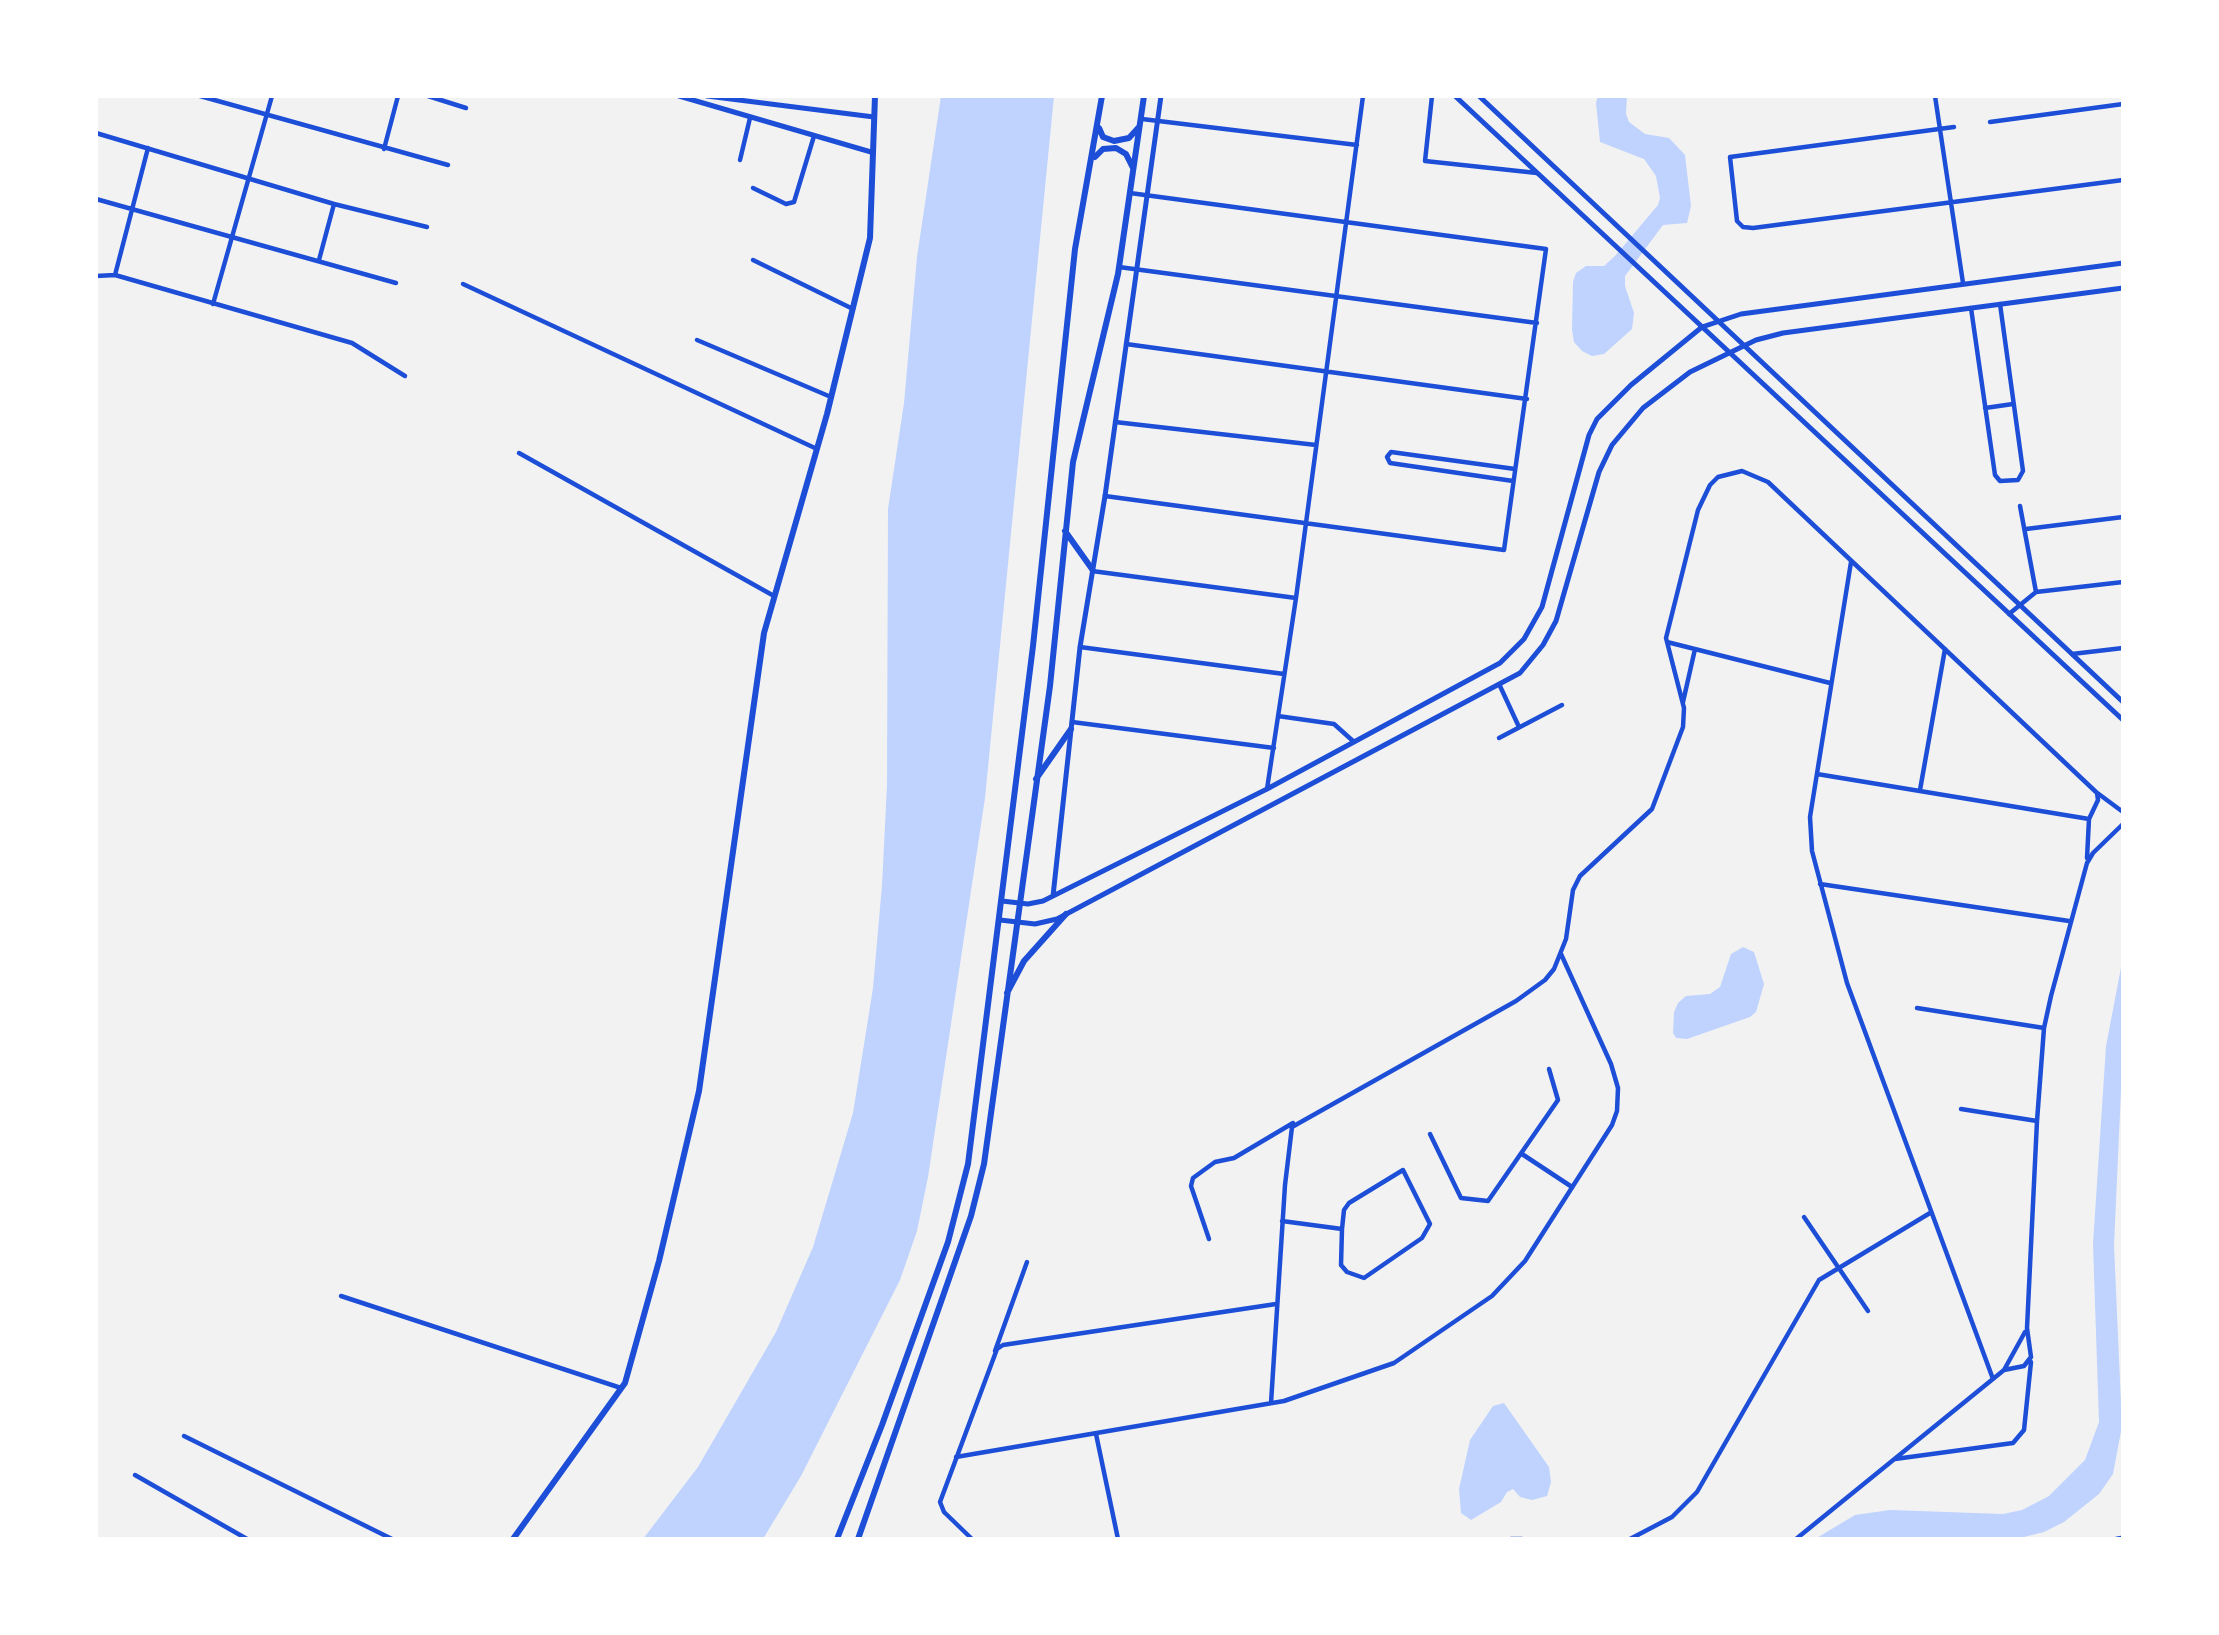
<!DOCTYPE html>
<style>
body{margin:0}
#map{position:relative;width:2219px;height:1635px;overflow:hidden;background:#f2f2f2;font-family:Manrope,sans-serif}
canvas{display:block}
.frame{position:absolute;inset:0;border:98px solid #fff;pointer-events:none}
</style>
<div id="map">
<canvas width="2219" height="1635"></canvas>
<div class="frame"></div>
</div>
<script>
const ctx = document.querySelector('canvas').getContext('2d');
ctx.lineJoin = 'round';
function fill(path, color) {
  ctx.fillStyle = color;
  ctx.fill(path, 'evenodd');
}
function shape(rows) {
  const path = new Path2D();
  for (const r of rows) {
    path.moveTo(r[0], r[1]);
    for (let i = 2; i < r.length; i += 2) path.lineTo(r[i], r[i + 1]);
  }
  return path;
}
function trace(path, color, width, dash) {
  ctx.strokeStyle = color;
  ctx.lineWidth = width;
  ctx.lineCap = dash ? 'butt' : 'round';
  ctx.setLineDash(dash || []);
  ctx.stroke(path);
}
const water = shape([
 [941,96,1054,96,985,798,928,1177,917,1231,900,1280,801,1476,763,1539,643,1539,698,1467,776,1332,813,1247,853,1113,873,988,882,885,887,785,888,509,904,403,917,257],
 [1598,96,1627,96,1626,114,1629,122,1645,134,1669,138,1685,155,1691,206,1687,223,1663,225,1625,276,1625,286,1634,313,1632,329,1604,354,1592,356,1582,351,1574,342,1572,330,1573,282,1576,273,1586,266,1604,266,1615,256,1658,205,1660,198,1656,176,1644,159,1600,142,1596,103],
 [1743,947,1754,952,1764,984,1756,1012,1750,1017,1687,1039,1676,1038,1673,1033,1674,1012,1678,1003,1686,996,1710,994,1720,987,1731,954],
 [2123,957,2123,1047,2114,1245,2122,1426,2113,1474,2099,1494,2064,1522,2044,1532,2020,1538,1815,1539,1855,1515,1890,1510,2003,1514,2022,1510,2049,1496,2085,1460,2099,1422,2093,1244,2106,1046],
 [1504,1403,1549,1467,1551,1482,1547,1496,1532,1500,1520,1497,1513,1489,1507,1492,1501,1502,1471,1520,1461,1513,1459,1489,1470,1440,1493,1406]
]);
const minor = shape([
 [200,96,448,165],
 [428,96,466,108],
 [1432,96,1425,161,1537,173],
 [1935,96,1963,283],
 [1142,119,1357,145],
 [1990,122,2123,104],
 [1954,127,1730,157,1737,221,1743,227,1753,228,2123,180],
 [96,133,334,204,427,227],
 [384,149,398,96],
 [740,160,750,118],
 [753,188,786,204,794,202,814,136],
 [96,199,396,283],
 [319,260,334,204],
 [753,260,853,309],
 [1119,267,1537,323],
 [115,275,148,148],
 [96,276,115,275,352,343,405,376],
 [463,284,817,449],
 [213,304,272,96],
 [1971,308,1995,475,2000,481,2018,480,2023,471,2000,304],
 [697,340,831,397],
 [1126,344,1527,399],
 [1985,408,2013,404],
 [1115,422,1316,445],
 [519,453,774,596],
 [1513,481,1390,463,1387,457,1391,452,1515,469],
 [1105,496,1504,550,1546,249,1130,193],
 [2020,506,2036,592],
 [2026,529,2123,517],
 [1851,562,1810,817,1812,851,1847,983,1993,1379],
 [1092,571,1296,598],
 [2009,614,2036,592,2123,582],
 [1667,642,1830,683],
 [1080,647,1284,674],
 [2072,654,2123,648],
 [1500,686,1519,727],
 [1683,702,1695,649],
 [1278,716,1334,724,1353,741],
 [1072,722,1274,748],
 [1499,738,1562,705],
 [1817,774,2089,819],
 [1267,789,1296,598,1363,96],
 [1920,790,1945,649],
 [2087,858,2089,819,2098,800,2097,793],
 [1820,884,2069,921],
 [1917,1008,2044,1028],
 [1961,1109,2037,1121],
 [1430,1134,1461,1198,1488,1201,1558,1100,1549,1069],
 [1522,1154,1572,1187],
 [1804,1217,1868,1311],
 [1282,1221,1342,1229,1344,1210,1349,1203,1403,1170,1430,1224,1422,1238,1364,1278,1347,1272,1341,1265,1342,1229],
 [1209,1239,1191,1186,1193,1178,1215,1162,1234,1158,1293,1123],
 [341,1296,621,1388],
 [995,1351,1027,1262],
 [2004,1370,2024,1366,2031,1357,2027,1328,2037,1121,2044,1028,2051,996,2087,863,2093,853,2123,824],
 [1271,1403,1285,1185,1292,1127,1516,1001,1545,980,1554,969,1566,939,1573,890,1580,876,1652,809,1683,727,1684,708,1666,638,1698,510,1710,485,1718,477,1742,471,1768,482,2096,792,2123,812],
 [1096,1434,1118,1539],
 [184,1436,392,1539],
 [956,1457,1284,1401,1394,1363,1492,1296,1525,1261,1612,1125,1617,1111,1618,1088,1611,1064,1561,954],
 [1895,1459,2013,1443,2024,1430,2031,1362],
 [135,1475,247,1539],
 [972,1539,944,1512,940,1502,997,1349,1003,1345,1276,1304],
 [1511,1539,1522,1539],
 [1630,1539,1672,1517,1697,1492,1819,1280,1930,1213],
 [1796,1539,2004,1370,2025,1332]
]);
const tertiary = shape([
 [679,96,871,152],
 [707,96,874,117],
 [1455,96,2123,720],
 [1479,96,2123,702],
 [1053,896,1080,647,1105,496,1161,96],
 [1002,901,1028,904,1043,901,1267,789,1500,663,1524,639,1542,607,1589,435,1597,419,1631,385,1702,327,1741,314,2123,263],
 [1000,920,1035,924,1057,919,1520,673,1543,645,1556,621,1599,472,1612,445,1643,408,1690,372,1756,340,1783,333,2123,288],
 [2117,1539,2123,1538]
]);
const secondary = shape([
 [513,1539,625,1383,659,1261,699,1091,764,633,827,414,870,238,875,96]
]);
const primary = shape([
 [1099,128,1103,137,1114,141,1129,138,1139,127],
 [1095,157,1103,149,1116,148,1126,154,1133,168],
 [1065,531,1092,569],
 [1036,779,1071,729],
 [1007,993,1024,961,1066,914],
 [837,1539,882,1425,948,1242,968,1164,1033,646,1075,249,1102,96],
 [858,1539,971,1216,984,1164,1050,686,1073,462,1118,274,1144,96]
]);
fill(water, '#bfd3fe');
trace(minor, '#1d4ed8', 4.5);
trace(tertiary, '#1d4ed8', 5);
trace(secondary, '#1d4ed8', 6);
trace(primary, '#1d4ed8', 6);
</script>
